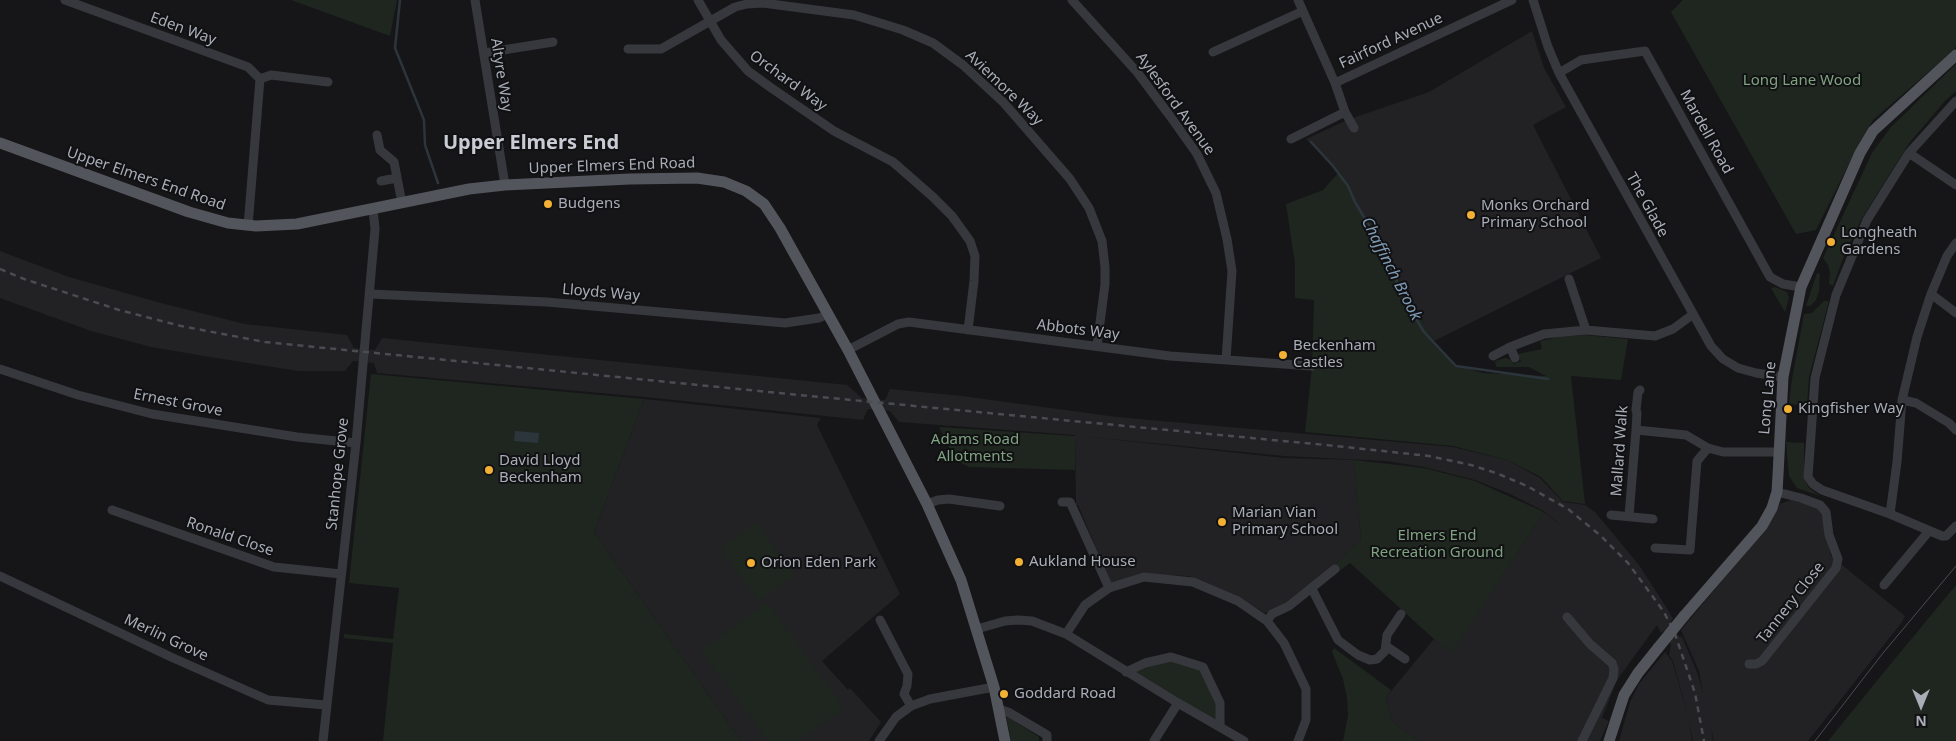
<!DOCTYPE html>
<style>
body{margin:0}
#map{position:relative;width:1956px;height:741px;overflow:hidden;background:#161618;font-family:"Noto Sans",sans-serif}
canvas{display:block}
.north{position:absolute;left:1896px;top:681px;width:50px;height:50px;-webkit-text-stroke:4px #111113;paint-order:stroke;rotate:180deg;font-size:14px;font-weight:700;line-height:20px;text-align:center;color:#a8adb8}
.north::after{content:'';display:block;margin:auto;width:18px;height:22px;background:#a8adb8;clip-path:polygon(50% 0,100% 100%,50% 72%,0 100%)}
</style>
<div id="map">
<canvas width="1956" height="741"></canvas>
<div class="north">N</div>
</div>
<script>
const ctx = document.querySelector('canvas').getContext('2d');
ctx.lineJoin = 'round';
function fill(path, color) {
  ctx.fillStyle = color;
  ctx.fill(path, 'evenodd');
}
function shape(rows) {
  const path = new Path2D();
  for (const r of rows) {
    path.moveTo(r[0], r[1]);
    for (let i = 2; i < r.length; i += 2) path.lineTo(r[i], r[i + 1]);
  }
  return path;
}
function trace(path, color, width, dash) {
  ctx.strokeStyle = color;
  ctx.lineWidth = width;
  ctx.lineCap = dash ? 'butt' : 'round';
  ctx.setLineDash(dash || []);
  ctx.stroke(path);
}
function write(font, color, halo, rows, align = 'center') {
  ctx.font = font + ' "Noto Sans",sans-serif';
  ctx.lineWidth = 4;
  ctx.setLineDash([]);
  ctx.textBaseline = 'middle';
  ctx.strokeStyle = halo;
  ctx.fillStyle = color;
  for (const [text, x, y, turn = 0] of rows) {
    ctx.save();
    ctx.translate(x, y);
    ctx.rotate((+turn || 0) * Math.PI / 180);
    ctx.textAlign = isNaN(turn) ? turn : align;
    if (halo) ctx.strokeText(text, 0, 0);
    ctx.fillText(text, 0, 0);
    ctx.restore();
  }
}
const built = shape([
 [1532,31,1544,68,1566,107,1533,125,1601,258,1434,341,1339,172,1306,139,1350,119,1429,92],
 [0,251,69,277,161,303,245,324,347,335,354,348,375,350,382,338,847,385,862,398,885,400,890,389,962,396,1117,417,1453,447,1507,460,1540,478,1563,502,1585,505,1595,512,1639,565,1668,610,1673,619,1671,621,1678,636,1682,637,1697,672,1703,693,1699,671,1681,630,1767,527,1780,504,1791,500,1814,506,1821,511,1831,556,1905,616,1902,622,1808,741,1714,741,1711,727,1713,741,1693,741,1689,722,1692,741,1619,741,1630,702,1639,684,1665,652,1672,661,1689,719,1673,661,1669,655,1671,645,1664,631,1661,633,1657,625,1617,680,1602,718,1609,721,1600,741,1418,741,1392,721,1386,697,1434,639,1452,652,1544,512,1564,528,1544,511,1510,494,1475,480,1424,467,1386,461,1284,456,1081,436,1284,458,1354,460,1361,540,1329,570,1287,603,1265,613,1240,597,1189,576,1141,574,1111,584,1078,505,1076,505,1075,435,899,422,890,411,868,409,863,420,645,397,377,373,374,363,353,361,345,371,298,371,204,356,151,347,91,331,0,298],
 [644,399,821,418,817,425,900,594,822,661,848,690,850,688,881,722,869,741,741,741,594,532]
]);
const green = shape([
 [291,0,397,0,390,36],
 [1683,0,1956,0,1956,46,1954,50,1873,120,1861,140,1816,230,1796,234,1671,12],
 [1956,64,1956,91,1945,101,1910,142,1862,218,1845,253,1833,286,1829,284,1830,273,1828,265,1823,258,1872,153,1890,128],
 [1339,172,1434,341,1453,364,1483,373,1546,376,1529,367,1496,367,1495,361,1506,358,1511,360,1514,364,1521,361,1518,354,1542,349,1540,341,1558,337,1584,335,1628,339,1621,380,1571,376,1585,504,1563,501,1541,477,1507,460,1453,446,1305,432,1312,366,1314,300,1295,298,1295,264,1286,204,1323,190],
 [1817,273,1820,274,1819,291,1816,300,1810,306,1806,306],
 [1775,287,1787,292,1789,298,1785,312,1771,288],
 [1824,301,1829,301,1809,377,1807,406,1789,404,1792,379,1804,314,1812,313],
 [371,374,644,399,594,532,741,741,383,741,393,643,344,638,344,634,393,639,399,588,349,583],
 [939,427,1075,436,1075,470,969,467,955,460],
 [1786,442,1804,443,1804,479,1809,488,1820,496,1797,488,1789,476],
 [1354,460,1424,468,1475,481,1544,512,1452,653,1434,639,1350,563,1338,572,1333,566,1361,540],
 [756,522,795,575,759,601,720,549],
 [1956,585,1956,741,1828,741,1889,666],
 [767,602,844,708,798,741,768,741,701,650],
 [1334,648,1391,690,1386,697,1392,721,1418,741,1343,741,1348,716,1347,698,1343,679,1332,652],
 [1171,657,1203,667,1220,703,1220,726,1126,672],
 [1006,716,1039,737,1039,741,1011,741]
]);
const water = shape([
 [515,431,539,433,538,443,514,441]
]);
const stream = shape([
 [400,0,395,48,424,120,425,145,438,183],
 [1311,142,1333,166,1348,186,1355,202,1384,251,1405,301,1424,332,1456,366,1548,379]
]);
const minor = shape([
 [65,0,248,67,260,79],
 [475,0,505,185],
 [698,0,721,40,748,71,770,87,834,131,893,162,933,197,952,216,970,241,975,256,974,281,968,330],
 [1072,0,1137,72,1170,116,1197,154,1216,193,1227,239,1232,271,1226,360],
 [1298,0,1335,83,1345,112,1354,128],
 [1533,0,1548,47,1559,73,1711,346,1723,359,1738,368,1756,373,1783,377],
 [628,49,661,49,735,7,747,4,763,3,854,15,903,30,933,43,963,65,1004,103,1070,179,1089,208,1102,241,1105,267,1105,284,1097,346],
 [1213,52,1303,11],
 [484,53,553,42],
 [1559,73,1581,60,1645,51,1770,277,1783,284,1801,287],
 [260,79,271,75,328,82],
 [1335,83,1512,0],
 [377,135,380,150,394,162,402,203],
 [1291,139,1345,112],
 [1909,153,1956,185],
 [381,181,397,178],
 [248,226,260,79],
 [1569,279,1586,330],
 [370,294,547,302,785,323,819,318,828,314],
 [1931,294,1956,313],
 [1510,347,1515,358],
 [848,350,898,324,909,322,1170,356,1312,366],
 [1493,356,1510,347,1544,334,1586,330,1655,336,1673,329,1692,315],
 [0,369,78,395,152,414,297,437,356,443],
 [1902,400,1916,403,1949,423,1956,430],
 [1636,430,1686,435,1708,448,1723,452,1779,452],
 [1062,502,1070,502,1109,588],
 [927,504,938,500,949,499,1000,506],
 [112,510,274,567,341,574],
 [1890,514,1822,490,1813,484,1808,477,1815,378,1836,295,1867,220,1909,153,1956,101],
 [1611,515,1653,519],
 [1629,516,1636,430,1637,413,1636,410,1638,392,1640,390],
 [1956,526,1946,536,1942,536,1890,514,1897,462,1902,400,1917,337,1931,294,1947,256,1956,243],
 [1655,548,1690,550,1697,461,1708,448],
 [0,576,171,657,268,700,326,705],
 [1884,585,1929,531],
 [1312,589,1338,640,1358,655,1370,660,1377,659,1385,651,1387,635,1401,614],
 [1567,617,1590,644,1612,663,1614,669,1613,678,1582,741],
 [880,620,908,674,907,686,904,694,911,706],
 [1267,621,1272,614,1289,606,1335,569],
 [977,629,1005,621,1018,620,1032,621,1066,634,1178,703,1244,741],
 [1066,634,1085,605,1109,588,1144,577,1193,582,1238,601,1267,621,1284,643,1306,689,1306,720,1298,741],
 [1386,646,1405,659],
 [1749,664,1756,664,1762,661,1836,568,1838,559,1829,535,1826,512,1820,505,1801,498,1777,492],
 [1126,672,1145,663,1171,657,1203,667,1220,703,1220,726],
 [999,709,1008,712,1047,735,1047,741],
 [323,741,356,443,375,229,373,209],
 [879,741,896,717,911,706,930,699,994,687],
 [1154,741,1178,703]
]);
const major = shape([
 [0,143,189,212,228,223,256,226,297,224,469,189,505,185,630,179,697,178,724,182,746,191,764,204,780,228,848,350,927,504,961,580,994,687,1005,741],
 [1684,616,1762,526,1772,508,1777,492,1778,475,1783,377,1801,287,1860,153,1873,131,1956,55],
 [1609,741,1624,695,1638,673,1658,648]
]);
const tram = shape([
 [1815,741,1883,653,1956,566]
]);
const rail = shape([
 [0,269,24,279,119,310,181,326,265,342,799,395,1336,446,1429,456,1471,465,1496,473,1527,486,1568,509,1601,536,1628,563,1664,612,1675,634,1695,693,1704,741]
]);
const majorBridge = shape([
 [1658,648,1684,616]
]);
const markers = [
 [548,204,5,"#f2b134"],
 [1471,215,5,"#f2b134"],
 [1831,242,5,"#f2b134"],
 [1283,355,5,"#f2b134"],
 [1788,409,5,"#f2b134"],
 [489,470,5,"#f2b134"],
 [1222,522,5,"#f2b134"],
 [1019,562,5,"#f2b134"],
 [751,563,5,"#f2b134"],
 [1004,694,5,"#f2b134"]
];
const streetNames = [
 ["Eden Way",183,29,20],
 ["Fairford Avenue",1391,41,-25],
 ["Altyre Way",501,75,81],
 ["Orchard Way",788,81,36],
 ["Aviemore Way",1004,88,44],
 ["Aylesford Avenue",1175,104,54],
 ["Mardell Road",1706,132,61],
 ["Upper Elmers End Road",612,166,-2],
 ["Upper Elmers End Road",146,179,19],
 ["The Glade",1647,205,61],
 ["Lloyds Way",601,293,5],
 ["Abbots Way",1078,330,7],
 ["Long Lane",1768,398,-85],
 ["Ernest Grove",178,403,11],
 ["Mallard Walk",1620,451,-86],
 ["Stanhope Grove",338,474,-84],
 ["Ronald Close",230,537,19],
 ["Tannery Close",1791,603,-52],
 ["Merlin Grove",166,638,25]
];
const parkNames = [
 ["Long Lane Wood",1802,81],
 ["Adams Road",975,440],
 ["Allotments",975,457],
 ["Elmers End",1437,536],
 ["Recreation Ground",1437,553]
];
const poiNames = [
 ["Budgens",558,204],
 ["Monks Orchard",1481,206],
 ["Primary School",1481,223],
 ["Longheath",1841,233],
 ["Gardens",1841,250],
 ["Beckenham",1293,346],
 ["Castles",1293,363],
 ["Kingfisher Way",1798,409],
 ["David Lloyd",499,461],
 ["Beckenham",499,478],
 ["Marian Vian",1232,513],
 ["Primary School",1232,530],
 ["Aukland House",1029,562],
 ["Orion Eden Park",761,563],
 ["Goddard Road",1014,694]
];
const waterNames = [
 ["Chaffinch Brook",1391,269,63]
];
const districtNames = [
 ["Upper Elmers End",531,143]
];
fill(built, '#222225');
fill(green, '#1e261f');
fill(water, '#2c353c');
trace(stream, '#2c353c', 2.5);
trace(minor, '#37383d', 9);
trace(major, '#53555c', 11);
trace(tram, '#4a4c52', 1);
trace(rail, '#4a4c52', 2.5, [6, 5]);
trace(majorBridge, '#53555c', 11);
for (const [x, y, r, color] of markers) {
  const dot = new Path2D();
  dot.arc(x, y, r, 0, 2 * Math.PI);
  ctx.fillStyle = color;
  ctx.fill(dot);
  trace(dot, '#111113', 2);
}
write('15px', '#a8adb8', '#111113', streetNames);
write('15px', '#7fa381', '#111113', parkNames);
write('15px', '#a8adb8', '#111113', poiNames, 'left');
write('italic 16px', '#7f9bb3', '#111113', waterNames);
write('bold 20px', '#c9ccd4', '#111113', districtNames);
</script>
